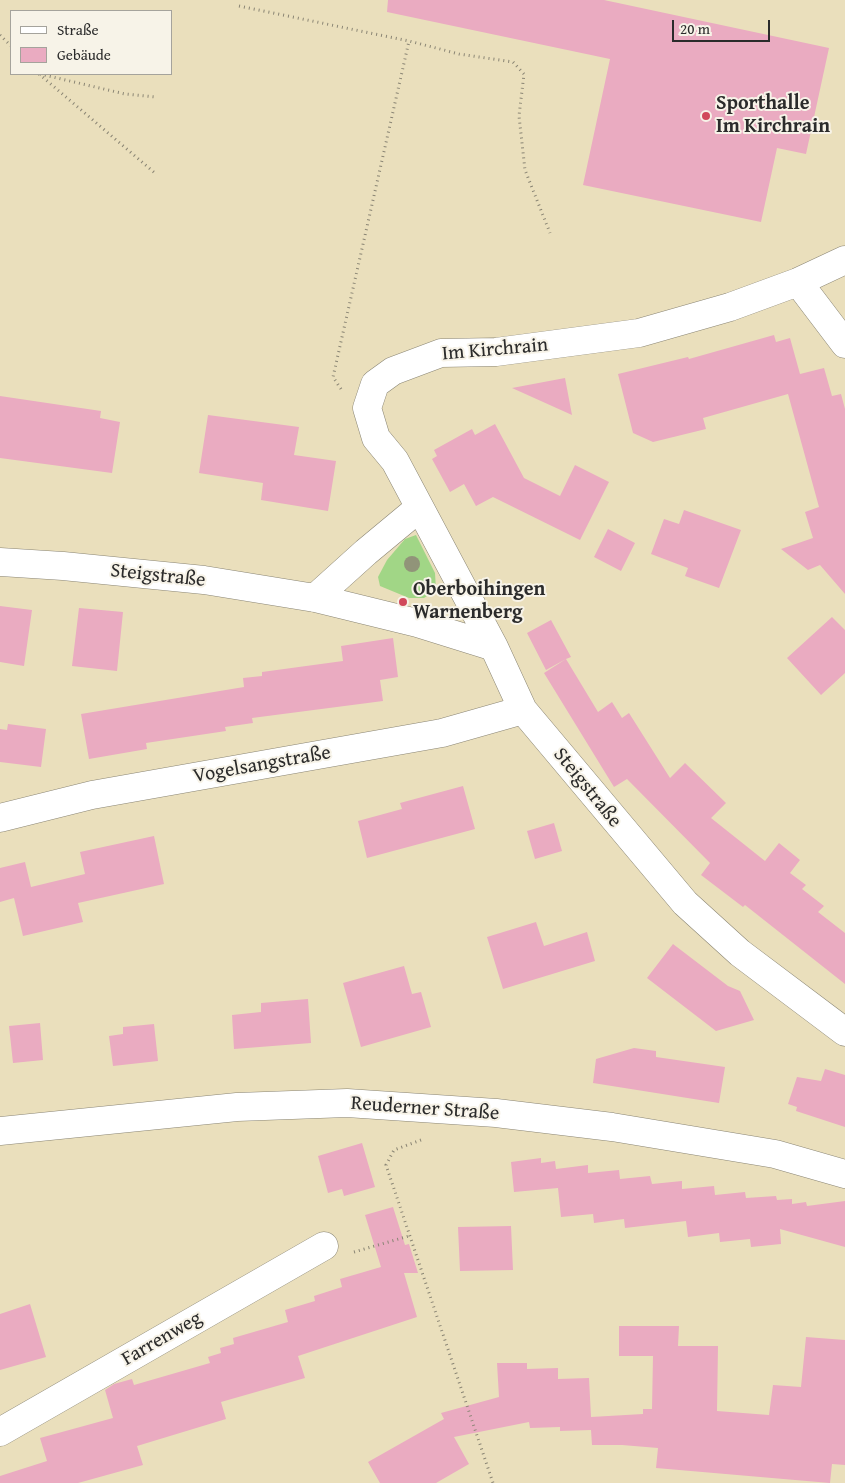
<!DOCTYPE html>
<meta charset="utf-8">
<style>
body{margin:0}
#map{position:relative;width:845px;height:1483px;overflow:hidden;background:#eadfbc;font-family:"Gentium Book Plus",serif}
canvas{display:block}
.legend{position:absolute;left:10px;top:10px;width:162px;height:65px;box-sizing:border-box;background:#f7f3e8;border:1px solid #a5a39c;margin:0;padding:6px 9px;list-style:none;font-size:15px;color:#2b2b2b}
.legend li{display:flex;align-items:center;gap:10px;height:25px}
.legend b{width:25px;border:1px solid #a5a39c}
.scale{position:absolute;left:672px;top:20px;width:98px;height:22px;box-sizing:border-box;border:2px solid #2b2b2b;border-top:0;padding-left:6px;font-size:15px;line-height:18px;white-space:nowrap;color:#2b2b2b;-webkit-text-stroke:4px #f7f3e8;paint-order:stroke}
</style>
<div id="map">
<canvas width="845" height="1483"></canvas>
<ul class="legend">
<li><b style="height:6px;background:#fff"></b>Straße</li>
<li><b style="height:14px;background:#eaabc1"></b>Gebäude</li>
</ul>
<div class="scale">20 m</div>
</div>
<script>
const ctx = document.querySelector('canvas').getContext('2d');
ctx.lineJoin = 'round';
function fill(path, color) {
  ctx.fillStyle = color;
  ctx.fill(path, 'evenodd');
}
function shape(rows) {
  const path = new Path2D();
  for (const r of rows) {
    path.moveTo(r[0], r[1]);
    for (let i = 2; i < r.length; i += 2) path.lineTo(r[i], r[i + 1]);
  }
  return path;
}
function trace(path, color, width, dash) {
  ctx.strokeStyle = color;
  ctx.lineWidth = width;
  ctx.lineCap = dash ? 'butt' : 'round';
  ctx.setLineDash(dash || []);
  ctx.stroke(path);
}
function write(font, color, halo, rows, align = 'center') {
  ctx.font = font + ' "Gentium Book Plus",serif';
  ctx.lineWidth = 4;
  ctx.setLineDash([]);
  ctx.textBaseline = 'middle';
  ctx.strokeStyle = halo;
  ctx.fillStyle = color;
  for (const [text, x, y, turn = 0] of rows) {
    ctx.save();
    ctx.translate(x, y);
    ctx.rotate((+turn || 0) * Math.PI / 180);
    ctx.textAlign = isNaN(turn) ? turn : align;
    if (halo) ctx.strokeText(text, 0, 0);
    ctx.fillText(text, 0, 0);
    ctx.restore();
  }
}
const green = shape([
 [416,535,435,573,436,590,424,598,409,598,380,586,378,577,387,560,405,539]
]);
const building = shape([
 [388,0,604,0,829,48,806,154,777,148,761,222,583,185,610,59,387,12],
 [774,335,776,342,790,338,800,374,824,368,832,396,841,394,845,409,845,594,820,565,808,570,781,549,813,538,805,512,819,507,788,394,703,418,706,429,653,442,633,433,618,374,688,357,689,359],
 [565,378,572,415,512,388],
 [0,396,101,411,100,418,120,422,112,473,0,458],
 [208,415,299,427,294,455,336,461,328,511,261,500,263,483,199,473],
 [495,424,524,478,560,496,575,465,609,482,580,540,493,497,476,506,464,484,450,492,432,459,437,456,434,450,472,429,475,435],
 [684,510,741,530,719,588,685,576,688,568,651,554,664,519,679,524],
 [608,529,635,543,621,571,594,557],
 [0,606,32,610,24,666,0,662],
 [79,608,123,612,117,671,72,666],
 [832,617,845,630,845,673,821,695,787,658],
 [551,620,571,657,566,659,598,712,612,702,622,718,629,713,670,778,685,763,726,803,711,818,765,861,779,843,800,860,790,873,806,885,802,889,824,906,818,912,845,933,845,984,745,905,743,907,701,875,710,863,627,779,614,787,544,673,566,659,546,670,527,633],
 [393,638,398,677,380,680,383,701,252,718,253,723,225,727,226,731,146,743,147,749,89,759,81,714,244,687,243,678,262,676,262,672,343,661,341,646],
 [8,724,46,729,41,767,0,762,0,729,7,730],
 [463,786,475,829,367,858,358,821,402,809,400,803],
 [554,823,562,851,535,859,527,831],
 [154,836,164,884,78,903,83,922,23,936,14,898,0,902,0,868,25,862,31,887,85,874,80,852],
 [536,922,544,946,587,932,595,961,503,989,487,937],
 [673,944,728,986,740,991,754,1020,716,1031,647,978],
 [404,966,412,994,421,992,431,1027,361,1047,343,983],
 [308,999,311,1043,234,1049,232,1015,261,1012,261,1003],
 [40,1023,43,1060,13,1063,9,1026],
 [154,1024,158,1061,113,1066,109,1036,123,1034,123,1027],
 [634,1048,656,1051,656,1057,725,1067,719,1103,593,1083,596,1059],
 [825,1069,845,1075,845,1127,796,1111,797,1107,788,1104,797,1077,821,1081],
 [362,1143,375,1187,344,1196,342,1189,328,1193,318,1156],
 [541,1158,541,1163,555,1161,556,1169,588,1165,588,1173,619,1170,620,1179,650,1176,652,1184,682,1181,682,1189,714,1186,715,1195,745,1192,746,1198,776,1196,777,1200,792,1199,792,1204,806,1202,807,1206,845,1201,845,1247,780,1229,781,1244,751,1247,750,1239,720,1242,719,1233,688,1237,686,1221,625,1228,624,1219,594,1223,593,1214,561,1217,558,1188,514,1192,511,1162],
 [393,1207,405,1245,409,1244,418,1273,404,1273,417,1317,298,1356,305,1378,221,1402,226,1419,137,1446,143,1465,78,1483,0,1483,0,1476,47,1461,40,1438,113,1418,105,1390,114,1384,132,1379,134,1385,210,1363,208,1357,221,1353,220,1348,234,1344,233,1338,288,1322,285,1310,315,1301,314,1296,342,1287,340,1279,381,1267,365,1215],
 [511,1226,513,1270,460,1271,458,1227],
 [30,1304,46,1357,0,1370,0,1314],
 [619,1326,679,1326,678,1346,718,1346,717,1411,769,1415,773,1385,801,1387,806,1337,845,1340,845,1465,832,1464,830,1483,656,1468,658,1448,622,1445,592,1445,591,1430,560,1431,560,1427,530,1428,529,1422,454,1437,469,1464,436,1483,380,1483,368,1462,444,1419,441,1413,499,1397,497,1363,527,1363,527,1369,558,1368,558,1379,589,1378,591,1417,643,1414,643,1409,652,1409,653,1356,619,1356]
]);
const path = shape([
 [239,6,409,41,459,54,513,62,524,74,519,116,525,170,550,233],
 [0,35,11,46],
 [39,74,156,174],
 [40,74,125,94,155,97],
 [341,389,333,377,409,41],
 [421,1140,394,1150,386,1165,493,1483],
 [354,1252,409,1236]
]);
const minor = shape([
 [798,282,845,344],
 [0,562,63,566,204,580,315,598,417,623,494,647,523,710,685,903,740,953,845,1032],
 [315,598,366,552,419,508],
 [494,647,395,461,376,438,367,408,375,384,393,371,441,353,496,352,639,333,730,307,798,282,845,260],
 [0,818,92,795,442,733,523,710],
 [0,1131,237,1107,347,1103,496,1113,612,1127,775,1154,845,1174],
 [0,1432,324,1246]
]);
const trees = [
 [412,564]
];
const markers = [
 [706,116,5,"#d1495b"],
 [403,602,5,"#d1495b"]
];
const poiNames = [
 ["Sporthalle",716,104],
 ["Im Kirchrain",716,127],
 ["Oberboihingen",413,590],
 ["Warnenberg",413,613]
];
const streetNames = [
 ["Im Kirchrain",495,350,-5],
 ["Steigstraße",158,576,6],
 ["Vogelsangstraße",262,765,-10],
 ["Steigstraße",587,788,51],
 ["Reuderner Straße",425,1109,4],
 ["Farrenweg",162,1339,-30]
];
fill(green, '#a1d686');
fill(building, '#eaabc1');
trace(minor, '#8a8574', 29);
trace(path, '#8a8574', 3, [1, 4]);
trace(minor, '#fff', 28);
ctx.fillStyle = '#919479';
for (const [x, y] of trees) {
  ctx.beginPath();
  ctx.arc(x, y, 8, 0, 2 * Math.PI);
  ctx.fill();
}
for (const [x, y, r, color] of markers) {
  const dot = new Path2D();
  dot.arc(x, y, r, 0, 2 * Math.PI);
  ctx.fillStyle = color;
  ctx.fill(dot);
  trace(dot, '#f7f3e8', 2);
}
write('bold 20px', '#2b2b2b', '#f7f3e8', poiNames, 'left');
write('20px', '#2b2b2b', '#f7f3e8', streetNames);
</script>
